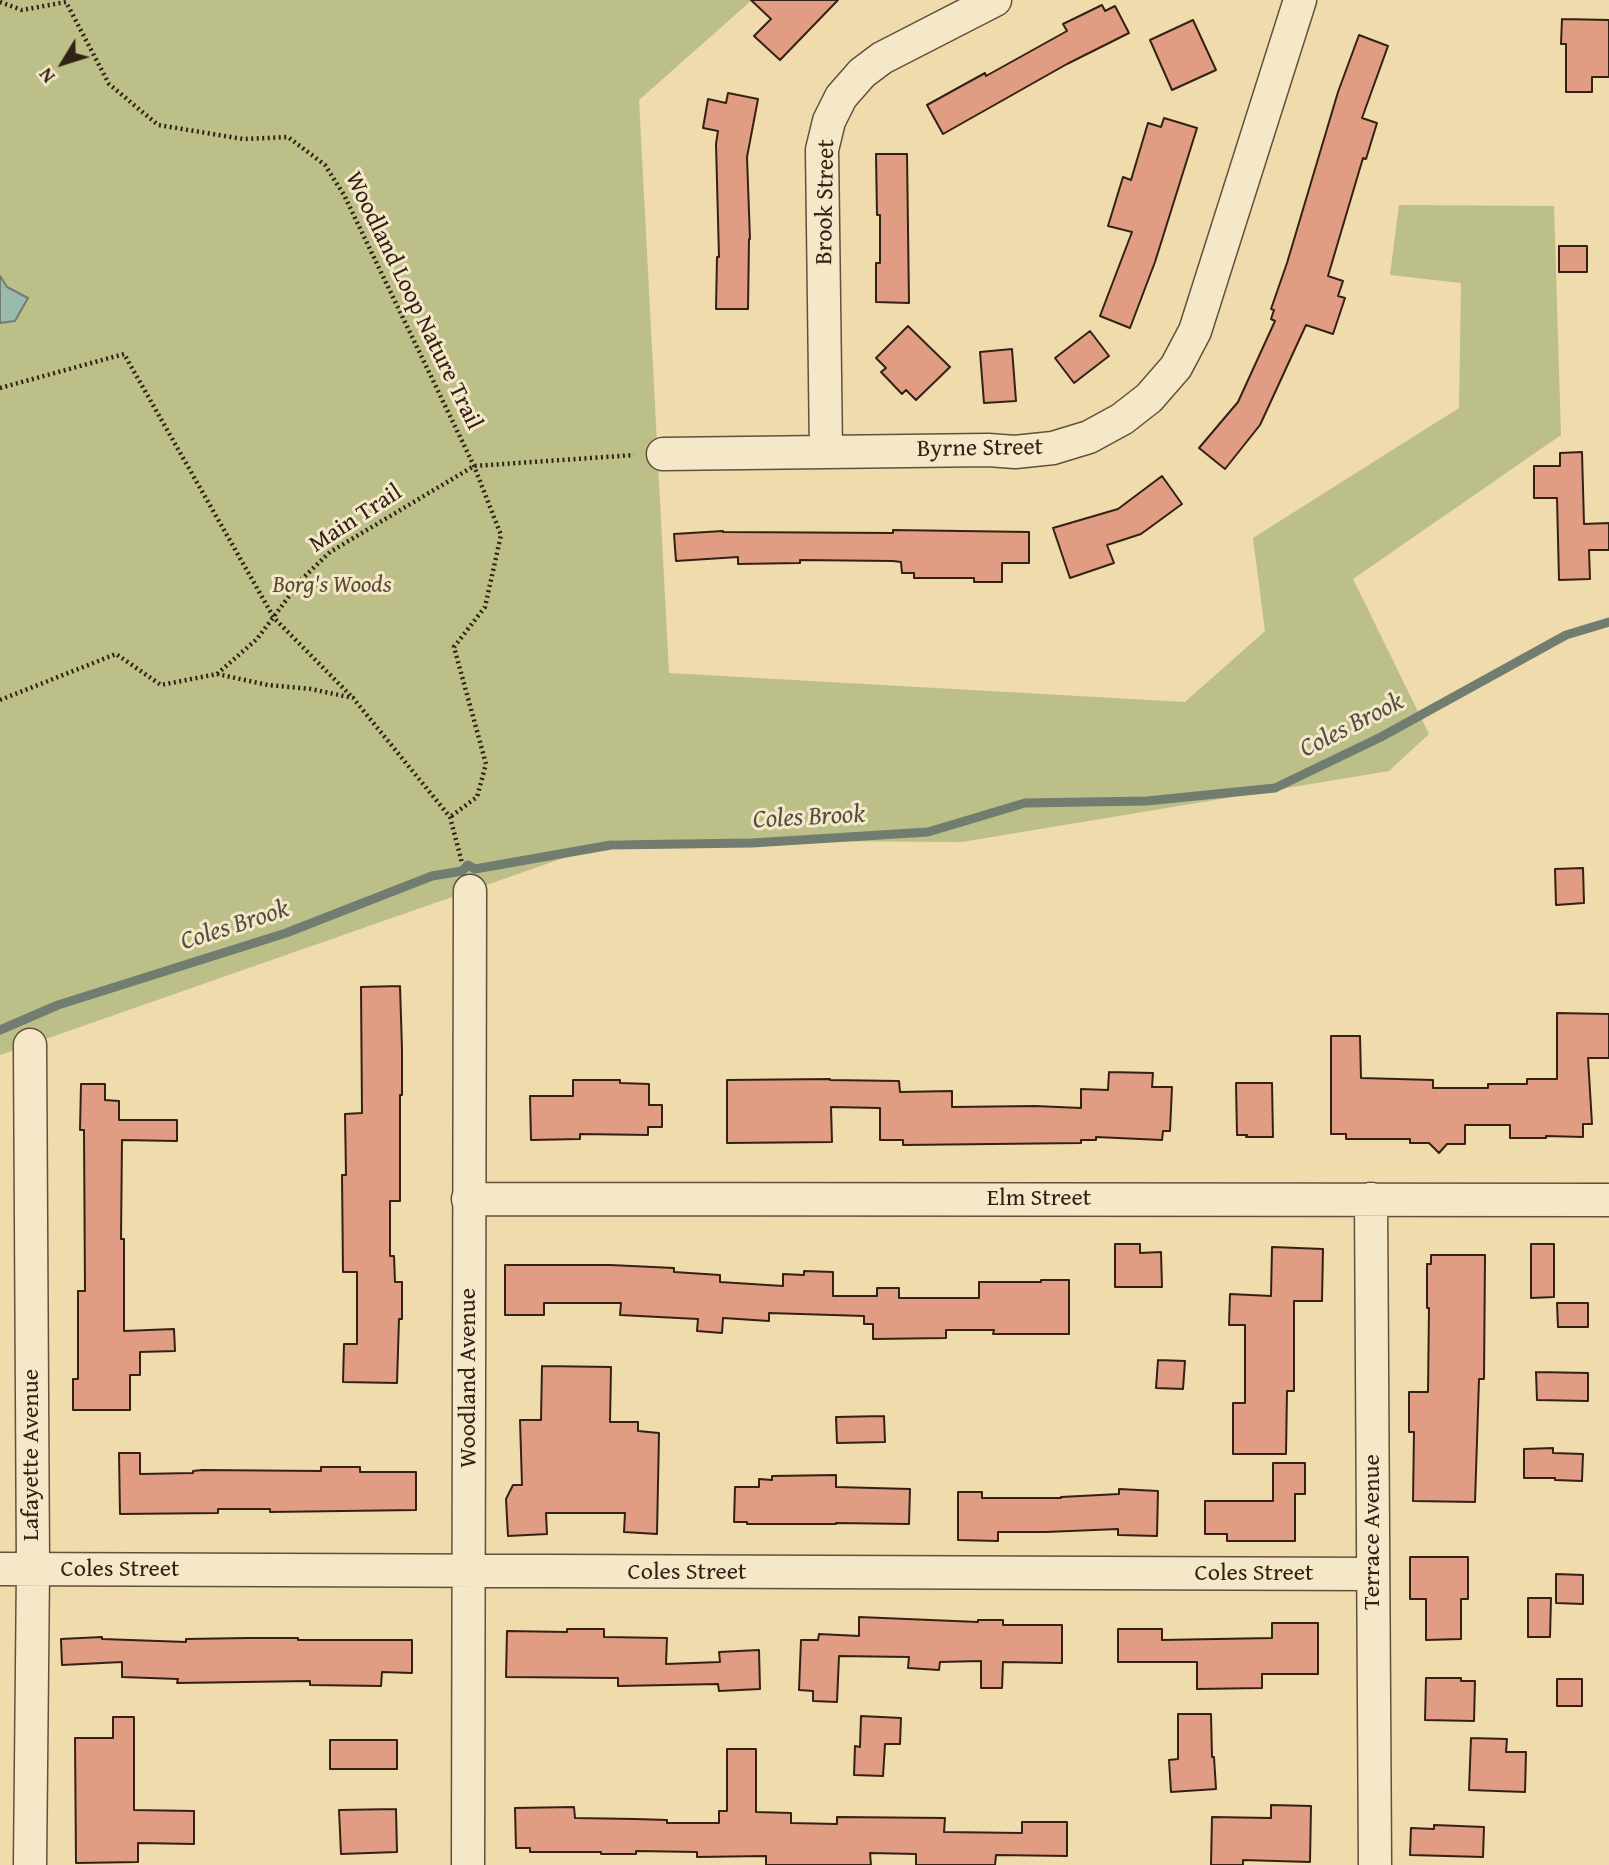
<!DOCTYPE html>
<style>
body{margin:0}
#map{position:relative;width:1609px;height:1865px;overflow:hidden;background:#efdbab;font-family:"Gentium Book Plus",serif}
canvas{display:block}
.north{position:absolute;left:28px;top:28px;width:70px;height:70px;-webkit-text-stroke:5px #f5e8c8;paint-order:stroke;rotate:232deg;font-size:19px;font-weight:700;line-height:28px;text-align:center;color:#342116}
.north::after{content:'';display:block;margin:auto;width:24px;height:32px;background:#342116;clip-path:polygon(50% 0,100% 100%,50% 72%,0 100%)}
</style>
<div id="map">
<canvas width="1609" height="1865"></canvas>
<div class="north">N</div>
</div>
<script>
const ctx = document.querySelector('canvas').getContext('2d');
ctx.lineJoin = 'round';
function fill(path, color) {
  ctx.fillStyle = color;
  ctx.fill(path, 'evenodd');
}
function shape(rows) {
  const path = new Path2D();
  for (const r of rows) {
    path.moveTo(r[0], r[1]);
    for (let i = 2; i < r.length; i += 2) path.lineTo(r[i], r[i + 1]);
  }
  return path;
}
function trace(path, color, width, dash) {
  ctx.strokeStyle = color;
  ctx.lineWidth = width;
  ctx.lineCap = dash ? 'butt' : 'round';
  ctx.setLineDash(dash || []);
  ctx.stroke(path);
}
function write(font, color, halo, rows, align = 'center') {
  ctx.font = font + ' "Gentium Book Plus",serif';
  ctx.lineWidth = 6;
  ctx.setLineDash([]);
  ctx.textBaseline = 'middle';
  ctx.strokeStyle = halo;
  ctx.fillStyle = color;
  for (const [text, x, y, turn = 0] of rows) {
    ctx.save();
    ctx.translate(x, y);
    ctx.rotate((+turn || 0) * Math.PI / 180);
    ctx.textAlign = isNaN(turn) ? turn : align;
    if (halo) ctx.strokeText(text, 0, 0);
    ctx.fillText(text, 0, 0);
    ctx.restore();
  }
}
const green = shape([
 [0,0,752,0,639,100,669,673,1185,702,1265,631,1253,538,1459,408,1461,283,1390,275,1399,205,1554,206,1561,435,1353,579,1429,734,1389,771,962,842,615,840,0,1055]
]);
const water = shape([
 [0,276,7,287,28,298,15,321,0,323,0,276]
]);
const stream = shape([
 [0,1030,58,1005,286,933,432,876,462,871,468,865,475,869,611,845,752,843,928,832,1025,803,1147,801,1275,788,1381,737,1566,635,1609,622]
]);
const building = shape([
 [751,0,838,0,780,60,754,36,771,19,751,0],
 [1102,5,1105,11,1115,6,1129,33,1067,64,943,134,927,105,985,73,986,76,1067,31,1063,24,1102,5],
 [1562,19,1609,20,1609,77,1592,77,1592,92,1566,92,1566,44,1561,44,1562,19],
 [1193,20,1216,70,1172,90,1150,40,1193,20],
 [1359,35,1388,46,1362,118,1377,123,1366,159,1363,158,1328,276,1343,281,1338,296,1345,298,1333,334,1306,325,1260,425,1225,469,1199,448,1238,402,1275,321,1271,319,1274,310,1271,309,1287,263,1338,92,1359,35],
 [728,93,758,99,747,157,750,239,749,239,748,309,716,309,717,257,719,257,716,144,718,131,703,128,708,99,726,103,728,93],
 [1164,118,1197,128,1155,262,1130,328,1100,316,1132,232,1108,226,1123,177,1131,180,1148,123,1161,127,1164,118],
 [876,154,907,154,909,303,876,302,876,263,880,263,880,215,877,215,876,154],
 [1559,246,1587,246,1587,272,1559,272,1559,246],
 [908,326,950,367,916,400,906,390,902,394,881,372,886,368,876,358,908,326],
 [1090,331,1109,356,1074,383,1055,358,1090,331],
 [1012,349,1016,401,984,403,980,352,1012,349],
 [1582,452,1584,524,1609,523,1609,550,1589,550,1590,579,1559,580,1557,498,1534,498,1534,466,1560,466,1560,453,1582,452],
 [1162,476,1182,504,1141,534,1107,545,1114,563,1070,578,1053,528,1118,509,1162,476],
 [893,530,1029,532,1029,563,1002,563,1002,582,974,582,974,578,914,578,914,573,902,573,901,562,893,561,800,560,800,563,738,564,738,557,676,561,674,534,723,531,723,532,893,533,893,530],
 [1583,868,1584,903,1556,905,1555,869,1583,868],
 [400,986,402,1049,402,1095,400,1095,400,1201,390,1201,390,1256,394,1256,395,1282,402,1282,402,1319,399,1319,397,1383,343,1382,344,1344,357,1344,357,1272,343,1272,342,1175,346,1175,345,1114,362,1113,361,987,400,986],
 [1557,1013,1609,1014,1609,1058,1588,1058,1592,1124,1583,1124,1583,1137,1546,1136,1546,1138,1510,1138,1510,1125,1465,1125,1465,1144,1447,1144,1439,1153,1429,1143,1410,1143,1410,1139,1346,1139,1346,1134,1331,1134,1331,1036,1360,1036,1361,1078,1433,1080,1433,1088,1488,1088,1488,1084,1527,1084,1527,1079,1557,1079,1557,1013],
 [1109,1072,1153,1073,1152,1087,1172,1087,1170,1131,1163,1131,1162,1140,1096,1137,1096,1140,1081,1140,1081,1143,903,1145,903,1140,880,1140,880,1108,831,1107,832,1142,727,1143,727,1080,830,1079,830,1080,899,1081,900,1092,952,1091,952,1107,1035,1106,1081,1108,1081,1089,1108,1090,1109,1072],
 [573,1080,620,1080,620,1083,649,1084,649,1105,662,1105,662,1127,648,1127,648,1135,580,1134,580,1139,531,1140,530,1096,573,1096,573,1080],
 [1236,1083,1272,1083,1273,1137,1246,1137,1247,1135,1237,1135,1236,1083],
 [81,1084,105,1084,105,1100,119,1101,119,1120,177,1120,177,1141,122,1140,121,1239,124,1239,124,1331,174,1329,175,1351,140,1352,140,1375,130,1375,130,1410,73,1410,73,1379,78,1379,78,1291,85,1291,84,1130,80,1130,81,1084],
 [1115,1244,1140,1244,1140,1253,1161,1252,1162,1287,1115,1287,1115,1244],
 [1531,1244,1554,1244,1554,1297,1531,1298,1531,1244],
 [1272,1247,1323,1249,1322,1301,1294,1301,1294,1391,1287,1391,1286,1454,1233,1454,1233,1403,1245,1403,1245,1325,1229,1325,1230,1294,1271,1296,1272,1247],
 [1431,1255,1485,1255,1484,1379,1479,1379,1475,1502,1413,1501,1414,1432,1409,1432,1409,1392,1428,1392,1429,1308,1427,1308,1427,1264,1431,1264,1431,1255],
 [505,1265,610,1265,674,1268,674,1272,720,1275,720,1282,783,1286,783,1274,804,1275,804,1271,833,1272,833,1296,877,1296,877,1288,899,1288,899,1298,979,1298,979,1282,1041,1282,1041,1280,1069,1280,1069,1334,993,1334,994,1330,946,1330,946,1338,873,1339,873,1324,864,1324,864,1316,769,1313,769,1321,723,1318,722,1333,697,1331,698,1319,620,1315,621,1303,544,1303,544,1315,505,1315,505,1265],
 [1557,1303,1588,1303,1588,1327,1558,1327,1557,1303],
 [1158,1360,1185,1361,1183,1389,1156,1388,1158,1360],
 [542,1366,611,1367,610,1422,638,1422,638,1431,659,1433,657,1534,624,1532,625,1513,546,1513,547,1534,508,1536,506,1499,513,1485,522,1485,520,1420,541,1420,542,1366],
 [1536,1372,1588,1373,1588,1401,1537,1400,1536,1372],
 [884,1416,885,1442,837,1443,836,1417,884,1416],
 [1553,1448,1553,1453,1583,1454,1582,1481,1555,1480,1555,1478,1524,1478,1524,1449,1553,1448],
 [119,1453,140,1453,140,1474,193,1473,193,1471,202,1470,321,1471,321,1467,360,1467,360,1472,416,1472,416,1510,270,1512,270,1509,218,1509,218,1513,120,1514,119,1453],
 [1273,1463,1305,1463,1305,1494,1295,1494,1295,1541,1227,1541,1227,1534,1205,1534,1205,1501,1273,1501,1273,1463],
 [836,1475,836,1487,910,1489,909,1524,836,1523,836,1524,747,1524,747,1522,734,1522,735,1487,759,1487,759,1479,772,1480,772,1476,836,1475],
 [1119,1489,1158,1491,1157,1536,1118,1535,1118,1529,1046,1532,998,1532,998,1541,958,1540,958,1492,982,1492,982,1498,1061,1498,1061,1497,1119,1494,1119,1489],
 [1410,1557,1468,1557,1468,1599,1461,1599,1461,1639,1426,1640,1426,1599,1410,1599,1410,1557],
 [1556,1574,1583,1575,1583,1604,1556,1603,1556,1574],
 [1528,1598,1551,1598,1550,1637,1528,1637,1528,1598],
 [859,1617,978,1622,978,1620,1003,1620,1003,1625,1062,1625,1062,1663,1003,1662,1002,1688,981,1688,981,1661,940,1662,939,1670,908,1668,909,1657,839,1656,837,1702,813,1701,813,1691,799,1690,801,1640,818,1640,819,1634,859,1636,859,1617],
 [1272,1623,1318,1623,1318,1674,1262,1674,1262,1688,1197,1689,1197,1662,1118,1662,1118,1629,1162,1629,1162,1640,1272,1638,1272,1623],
 [567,1629,604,1629,604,1637,667,1638,666,1664,720,1662,719,1652,759,1650,760,1689,719,1691,718,1684,618,1686,618,1678,506,1677,507,1631,567,1632,567,1629],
 [102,1637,102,1639,186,1642,186,1639,248,1638,298,1638,298,1640,412,1640,412,1673,382,1672,381,1686,310,1685,310,1681,177,1683,178,1679,122,1677,122,1662,62,1665,61,1639,102,1637],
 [1426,1678,1461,1678,1461,1681,1475,1681,1474,1721,1425,1720,1426,1678],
 [1557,1679,1582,1679,1582,1706,1557,1706,1557,1679],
 [1178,1714,1211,1714,1212,1757,1214,1757,1216,1789,1171,1792,1169,1760,1178,1759,1178,1714],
 [861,1716,901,1718,900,1744,885,1744,883,1776,854,1775,855,1746,860,1747,861,1716],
 [113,1717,134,1717,134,1810,194,1811,194,1844,138,1843,138,1862,76,1863,75,1738,113,1738,113,1717],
 [1471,1738,1507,1739,1506,1752,1526,1752,1525,1792,1469,1790,1471,1738],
 [330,1740,397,1740,397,1769,330,1769,330,1740],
 [727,1749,756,1749,756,1812,791,1813,791,1823,837,1824,837,1817,945,1818,944,1832,1022,1833,1022,1822,1067,1822,1067,1856,996,1855,995,1865,916,1865,916,1854,870,1853,871,1865,766,1865,766,1856,697,1857,697,1852,636,1851,636,1854,601,1854,601,1852,530,1852,530,1848,516,1848,515,1808,574,1807,575,1818,635,1819,667,1820,667,1823,719,1823,719,1811,727,1811,727,1749],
 [1271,1805,1311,1806,1310,1862,1243,1860,1243,1865,1211,1865,1212,1817,1271,1818,1271,1805],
 [396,1809,397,1852,341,1854,339,1810,396,1809],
 [1434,1825,1484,1827,1483,1857,1410,1855,1411,1828,1434,1829,1434,1825]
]);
const path = shape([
 [0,2,22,10,66,2,109,84,158,125,243,139,288,137,325,165,344,195,474,466,501,535,485,607,454,647,486,764,477,797,450,817],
 [0,388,124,354,274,618,353,698],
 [217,674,268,685,311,689,353,698,450,817,462,863],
 [0,700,116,654,161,685,217,674,257,639,302,579,330,552,474,466,634,455]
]);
const minor = shape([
 [826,452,822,150,829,121,841,97,862,73,882,58,995,0],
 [663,454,988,450,1015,452,1053,448,1089,437,1122,419,1149,398,1176,367,1195,331,1300,0],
 [468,1199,1609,1200],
 [1371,1199,1375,1865],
 [0,1569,1373,1574],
 [30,1865,33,1569,30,1045],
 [468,1865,470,891]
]);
const streetNames = [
 ["Brook Street",826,202,-89],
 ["Woodland Loop Nature Trail",413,301,64],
 ["Byrne Street",980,449,-1],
 ["Main Trail",356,519,-33],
 ["Elm Street",1039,1199],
 ["Woodland Avenue",469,1378,-90],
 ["Lafayette Avenue",32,1455,-90],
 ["Terrace Avenue",1373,1532,-90],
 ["Coles Street",120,1570],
 ["Coles Street",687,1573],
 ["Coles Street",1254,1574]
];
const parkNames = [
 ["Borg's Woods",332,586]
];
const waterNames = [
 ["Coles Brook",1352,726,-27],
 ["Coles Brook",809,818,-3],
 ["Coles Brook",235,926,-18]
];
fill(green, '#bcbf87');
fill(water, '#9abbac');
trace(water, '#717d70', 2);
trace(stream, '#717d70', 9);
fill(building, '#e19d84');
trace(building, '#342116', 2);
trace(minor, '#63503b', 35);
trace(path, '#342116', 4.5, [2, 3.5]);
trace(minor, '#f5e8c8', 32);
write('24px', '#342116', '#f5e8c8', streetNames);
write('italic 24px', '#564832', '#f5e8c8', parkNames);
write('italic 26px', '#534f43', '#f5e8c8', waterNames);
</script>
